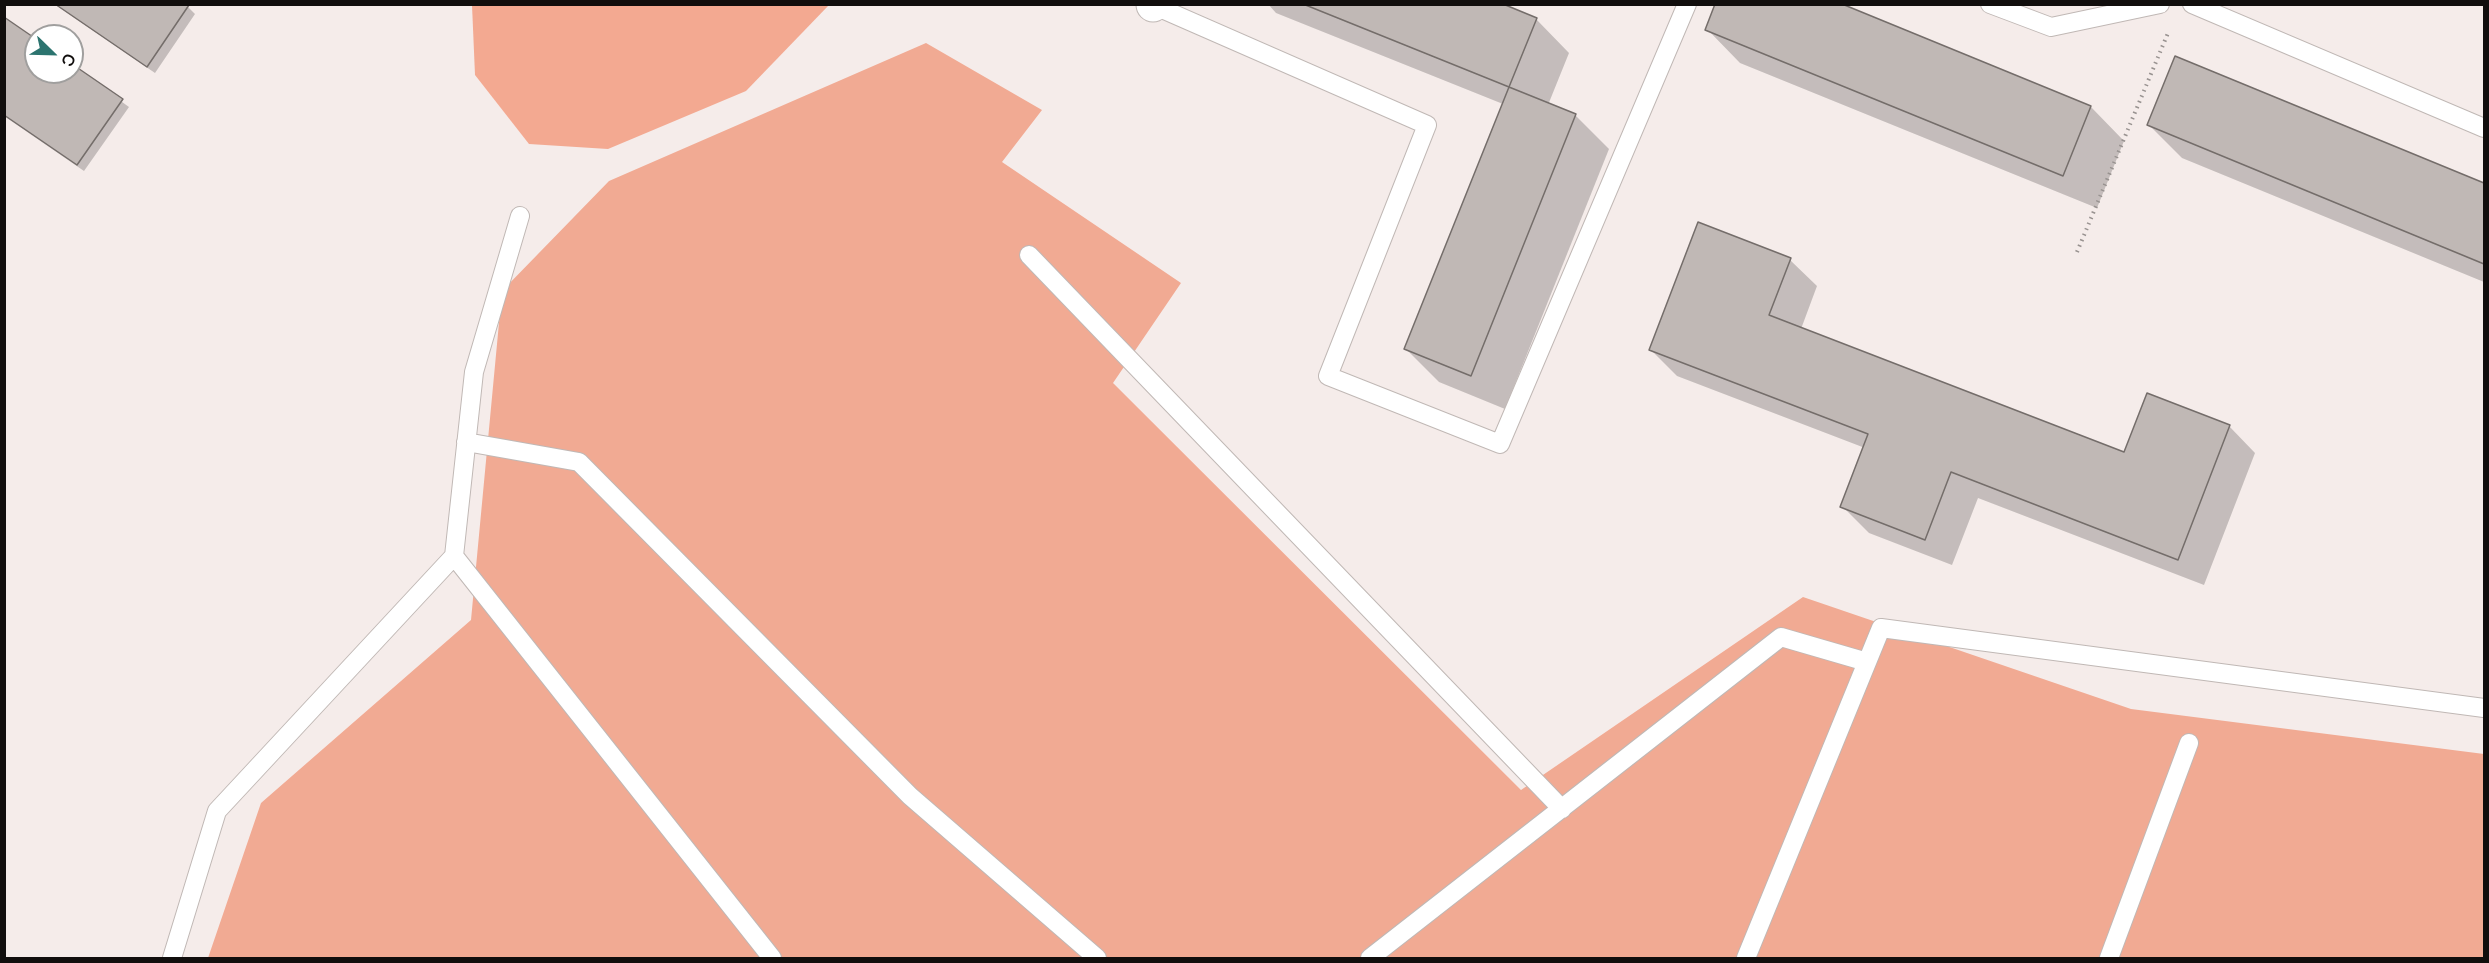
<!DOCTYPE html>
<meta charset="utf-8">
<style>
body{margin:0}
#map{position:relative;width:2489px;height:963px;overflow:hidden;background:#f5ecea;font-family:Manrope,sans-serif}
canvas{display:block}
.frame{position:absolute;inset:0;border:6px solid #110e0d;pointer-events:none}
.north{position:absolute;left:24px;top:24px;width:60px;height:60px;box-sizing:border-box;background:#fff;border:2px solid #a09f9e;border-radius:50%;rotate:113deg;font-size:16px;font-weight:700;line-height:24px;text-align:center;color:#110e0d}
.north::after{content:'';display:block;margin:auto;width:21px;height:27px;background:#2c746f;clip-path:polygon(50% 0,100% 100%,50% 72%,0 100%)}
</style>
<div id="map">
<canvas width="2489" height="963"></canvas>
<div class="frame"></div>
<div class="north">С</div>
</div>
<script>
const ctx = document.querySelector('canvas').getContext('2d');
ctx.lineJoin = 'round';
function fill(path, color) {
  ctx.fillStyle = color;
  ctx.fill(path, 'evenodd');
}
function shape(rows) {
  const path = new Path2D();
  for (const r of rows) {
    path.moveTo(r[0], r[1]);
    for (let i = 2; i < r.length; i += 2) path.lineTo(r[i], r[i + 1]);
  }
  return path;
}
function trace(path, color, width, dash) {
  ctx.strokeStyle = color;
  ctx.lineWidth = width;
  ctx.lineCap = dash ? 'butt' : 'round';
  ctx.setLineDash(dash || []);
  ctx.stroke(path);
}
const green = shape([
 [926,43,1042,110,1002,162,1181,283,1113,383,1521,790,1803,597,2131,709,2484,754,2484,958,208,958,261,803,471,620,502,291,609,181]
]);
const forest = shape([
 [472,5,472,4,829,5,746,91,608,149,529,144,475,75]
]);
const shadow = shape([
 [54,4,185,4,195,14,155,73],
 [1268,4,1499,4,1536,19,1569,53,1548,105,1576,116,1609,149,1505,409,1439,382,1406,349,1503,104,1276,13],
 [1838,4,2091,107,2124,141,2097,208,1740,63,1707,29],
 [4,19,36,41,36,72,72,72,72,66,129,107,84,171,4,116],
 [2176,58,2484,185,2484,282,2182,158,2149,125],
 [1698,224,1790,260,1817,286,1801,329,2125,454,2229,426,2255,453,2204,585,1978,498,1952,565,1869,533,1842,506,1865,448,1677,376,1650,349]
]);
const building = shape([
 [55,4,188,4,189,5,147,67,55,4],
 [1303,4,1503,4,1537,18,1509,87,1303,4],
 [1715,4,1842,4,2091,106,2063,176,1705,30,1715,4],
 [4,17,36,39,36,72,72,72,72,64,123,99,77,165,4,115,4,17],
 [2175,56,2484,183,2484,264,2147,125,2175,56],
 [1509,87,1576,114,1471,376,1404,349,1509,87],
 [1698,222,1791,258,1769,315,2124,452,2147,393,2230,425,2178,560,1951,472,1925,540,1840,507,1868,434,1649,350,1698,222]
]);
const path = shape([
 [2077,252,2168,33]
]);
const lane = shape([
 [1990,4,2051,27,2160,4],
 [2192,4,2484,128],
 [1153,5,1427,125,1328,376,1500,444,1687,4],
 [1029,255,1562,809],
 [466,442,579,462,910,796,1097,958],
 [454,556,474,372,520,216],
 [172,958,217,811,454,556,772,958],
 [1370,958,1781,637,1867,662],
 [1746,958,1881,628,2484,708],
 [2109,958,2189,743]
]);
const street = shape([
 [1153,5,1154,4]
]);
fill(green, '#f1aa93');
fill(forest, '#f3a991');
fill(shadow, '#0003');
fill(building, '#c0b8b5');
trace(building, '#746d6a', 1.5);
trace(lane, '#c0b8b5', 20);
trace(street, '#c0b8b5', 35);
trace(path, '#989290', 4, [1.5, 4.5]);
trace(lane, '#fff', 18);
trace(street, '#fff', 33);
</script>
